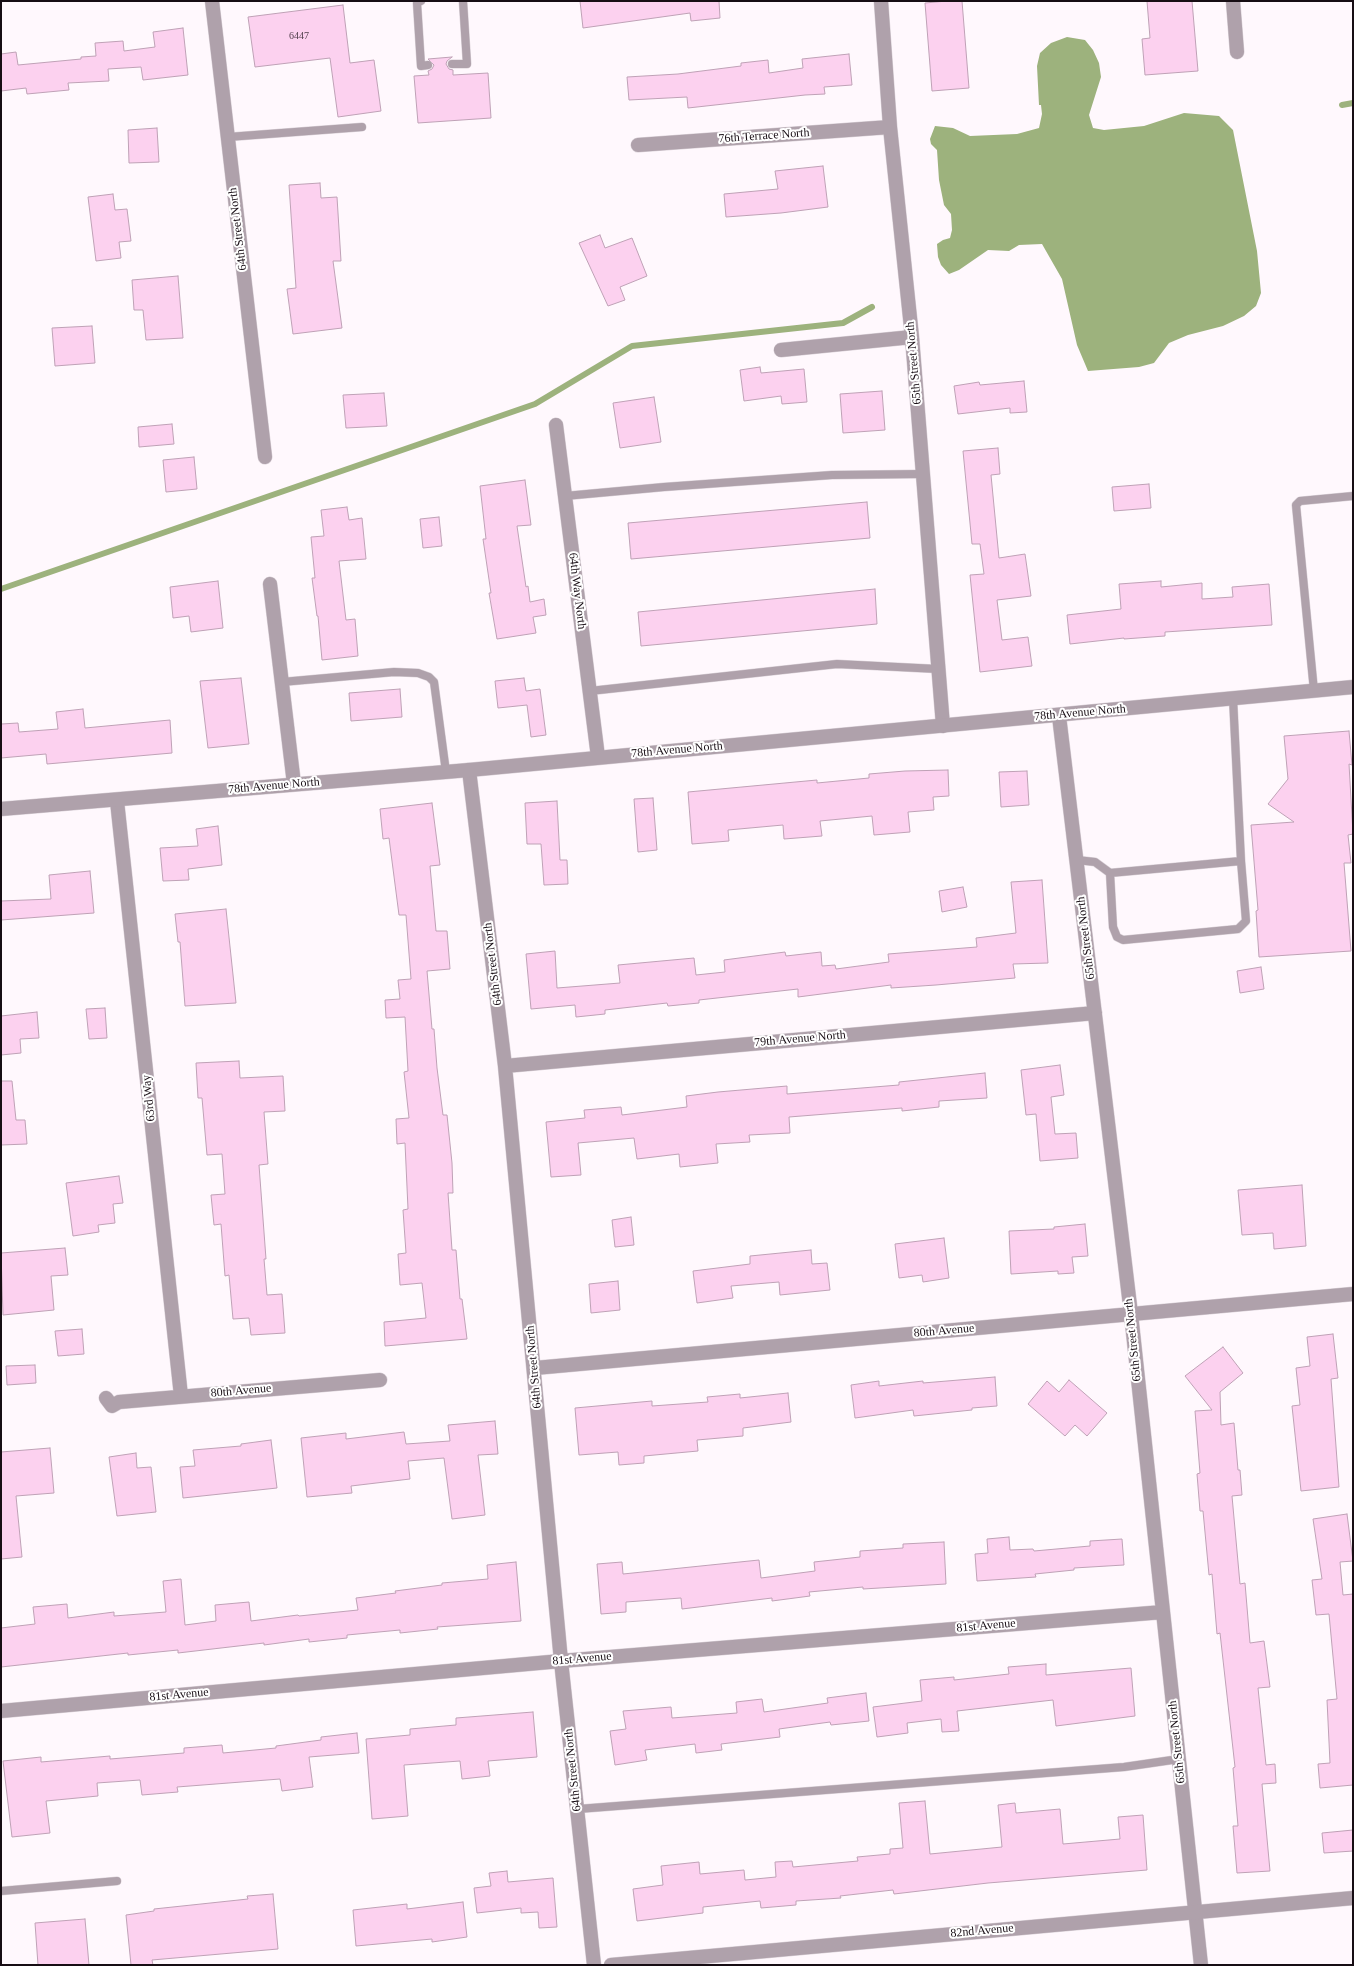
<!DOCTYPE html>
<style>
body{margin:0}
#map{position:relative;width:1354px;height:1966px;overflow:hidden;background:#fff8fd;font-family:"Times New Roman",serif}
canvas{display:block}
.frame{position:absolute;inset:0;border:2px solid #170d14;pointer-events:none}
</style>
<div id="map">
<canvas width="1354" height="1966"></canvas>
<div class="frame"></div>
</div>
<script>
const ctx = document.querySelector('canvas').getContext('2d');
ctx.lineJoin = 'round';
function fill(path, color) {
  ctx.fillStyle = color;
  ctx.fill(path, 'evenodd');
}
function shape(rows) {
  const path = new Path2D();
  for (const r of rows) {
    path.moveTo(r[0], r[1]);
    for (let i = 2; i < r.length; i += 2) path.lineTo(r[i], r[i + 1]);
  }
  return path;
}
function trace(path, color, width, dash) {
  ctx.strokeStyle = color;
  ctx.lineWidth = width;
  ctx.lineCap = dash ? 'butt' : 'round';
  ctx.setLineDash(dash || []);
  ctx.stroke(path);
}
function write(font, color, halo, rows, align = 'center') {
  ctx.font = font + ' "Times New Roman",serif';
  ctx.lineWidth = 4;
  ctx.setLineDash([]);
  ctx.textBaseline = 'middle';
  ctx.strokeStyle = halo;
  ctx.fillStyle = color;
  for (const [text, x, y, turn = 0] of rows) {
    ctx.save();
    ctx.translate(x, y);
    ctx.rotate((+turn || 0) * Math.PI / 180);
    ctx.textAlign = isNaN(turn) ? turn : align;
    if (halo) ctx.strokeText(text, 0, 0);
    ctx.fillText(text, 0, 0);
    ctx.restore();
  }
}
const water = shape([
 [1067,37,1085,40,1093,50,1099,63,1101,77,1089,115,1093,128,1104,130,1144,126,1184,113,1219,116,1233,130,1257,251,1261,293,1256,306,1244,316,1223,326,1188,335,1169,343,1154,363,1139,367,1088,371,1077,345,1062,279,1042,244,1019,245,1009,251,988,250,959,270,949,274,941,265,938,257,937,244,943,240,950,238,952,230,951,214,944,205,939,180,937,150,931,144,930,139,935,126,953,128,970,136,1017,134,1039,128,1042,114,1041,105,1039,105,1037,66,1040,53,1051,43]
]);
const stream = shape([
 [1342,105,1353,103],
 [1,589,535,404,632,346,843,323,872,307]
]);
const building = shape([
 [580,1,719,1,720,18,691,21,690,13,583,28,580,1],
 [947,1,962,1,969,88,932,91,925,3,947,1],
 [1147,1,1192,1,1198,71,1145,75,1142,39,1150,38,1147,1],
 [343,5,350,63,374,60,381,111,338,117,330,58,255,67,248,17,343,5],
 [183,28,188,75,143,80,141,67,108,69,109,81,68,83,69,90,27,94,26,88,1,91,1,54,16,52,18,65,81,59,81,57,96,56,95,43,123,41,124,51,155,47,153,32,183,28],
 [849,54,852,85,824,87,825,94,805,95,688,108,687,97,629,100,627,77,678,74,741,66,741,63,768,60,769,73,803,68,802,59,849,54],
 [452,57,447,61,446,64,449,69,453,70,453,75,488,73,491,118,418,123,414,76,429,75,428,71,432,69,434,65,428,59,452,57],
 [157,128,159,162,129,163,128,130,157,128],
 [823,166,828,207,781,213,726,217,724,194,778,189,775,171,823,166],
 [320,183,321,198,337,197,341,261,333,261,342,328,293,334,287,289,296,288,289,185,320,183],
 [113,194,115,210,127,209,131,241,119,242,121,258,96,261,88,197,113,194],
 [600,235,605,248,632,238,647,276,620,287,625,300,608,306,579,243,600,235],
 [178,276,183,338,146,340,143,310,134,310,132,280,178,276],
 [92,326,95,363,55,366,52,328,92,326],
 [760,367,761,373,804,369,807,402,782,404,781,396,744,401,740,370,760,367],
 [1024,381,1027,412,1010,413,1010,408,958,414,954,386,979,382,980,385,1024,381],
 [882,391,885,430,843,433,840,394,882,391],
 [384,393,387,426,346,428,343,395,384,393],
 [654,397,661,442,620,448,613,403,654,397],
 [172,424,174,444,139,447,138,427,172,424],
 [998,448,1000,474,991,475,999,558,1025,554,1031,596,997,600,1002,640,1028,637,1032,666,980,672,970,575,984,574,980,544,972,544,963,451,998,448],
 [194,457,197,489,166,492,163,460,194,457],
 [525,480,531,525,517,526,526,587,528,586,530,602,544,599,546,615,533,617,536,633,497,639,489,593,491,593,483,539,486,539,480,486,525,480],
 [1149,484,1151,508,1114,511,1112,487,1149,484],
 [867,502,870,538,631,559,628,523,867,502],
 [347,507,349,520,362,518,366,559,339,561,346,620,355,619,358,656,322,660,318,616,317,616,312,578,315,578,311,537,324,536,321,510,347,507],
 [439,517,442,546,423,548,420,519,439,517],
 [218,581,223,628,191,632,189,616,173,618,170,587,218,581],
 [1161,581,1161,587,1202,583,1202,599,1233,597,1232,587,1269,584,1272,625,1165,632,1165,636,1124,639,1124,638,1070,644,1067,615,1121,609,1119,584,1161,581],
 [875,589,877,624,641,646,638,612,875,589],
 [241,678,249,744,208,748,200,681,241,678],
 [524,678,526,691,540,689,546,735,531,737,527,705,498,708,495,681,524,678],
 [400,689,402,717,351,721,349,693,400,689],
 [83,709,85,728,170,720,172,753,47,764,46,754,1,758,1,724,18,723,19,732,58,729,56,712,83,709],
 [1349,731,1352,765,1349,764,1353,834,1348,835,1351,863,1344,863,1351,951,1259,957,1256,911,1258,910,1251,825,1294,822,1268,804,1288,779,1284,736,1349,731],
 [948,770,949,796,933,797,934,810,908,812,910,832,874,835,872,816,820,821,822,836,784,839,783,825,728,830,729,841,692,844,688,792,817,780,817,783,869,778,869,774,905,771,948,770],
 [1027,771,1029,805,1001,807,999,772,1027,771],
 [653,798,657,850,638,852,634,799,653,798],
 [557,801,560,860,567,860,568,884,544,885,541,844,527,844,525,803,557,801],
 [432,803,440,865,430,866,436,931,447,931,450,969,427,971,432,1029,434,1029,437,1068,443,1115,447,1115,452,1163,453,1193,448,1193,452,1250,456,1250,460,1299,462,1299,467,1339,385,1346,384,1322,426,1318,422,1283,400,1285,398,1254,406,1253,403,1210,408,1209,405,1143,397,1144,396,1119,409,1118,404,1072,408,1071,405,1017,386,1018,385,1000,400,999,398,980,411,979,406,915,399,915,389,838,383,839,380,809,432,803],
 [218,826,222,865,188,869,189,880,163,881,160,848,198,846,196,829,218,826],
 [90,871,94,913,1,920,1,901,51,899,49,875,90,871],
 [1042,880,1048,963,1013,964,1015,978,936,985,891,988,891,985,798,997,798,989,699,1000,699,1003,668,1006,667,1003,605,1010,605,1014,576,1017,575,1005,531,1009,526,954,555,951,557,988,620,983,618,965,694,958,696,975,725,972,724,960,785,952,786,956,821,952,822,966,835,965,836,969,889,962,888,954,977,947,976,938,1016,933,1011,882,1042,880],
 [963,887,967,907,942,912,939,891,963,887],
 [226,909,236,1003,185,1006,180,942,178,942,175,914,226,909],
 [1261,967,1264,989,1240,993,1237,971,1261,967],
 [105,1008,107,1038,89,1039,86,1009,105,1008],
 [37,1012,39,1038,20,1039,21,1053,1,1055,1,1016,37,1012],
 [239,1061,240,1078,283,1076,285,1111,264,1112,268,1164,259,1165,266,1259,264,1259,267,1295,282,1294,285,1333,251,1335,249,1318,233,1319,229,1275,225,1276,221,1224,214,1225,211,1195,225,1194,222,1154,207,1155,202,1098,198,1098,196,1063,239,1061],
 [1060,1065,1064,1095,1051,1097,1055,1134,1076,1133,1078,1158,1040,1161,1036,1114,1026,1115,1021,1070,1060,1065],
 [985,1073,987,1098,939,1101,939,1107,902,1111,902,1108,789,1117,790,1133,749,1135,750,1142,716,1144,718,1163,680,1167,679,1154,637,1159,634,1138,578,1143,581,1175,551,1177,546,1122,585,1118,584,1110,621,1107,622,1115,687,1107,686,1096,718,1092,787,1086,787,1094,899,1085,899,1082,985,1073],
 [1,1081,12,1081,16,1120,25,1120,27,1144,1,1145,1,1081],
 [119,1176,123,1203,113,1204,115,1223,98,1225,99,1232,73,1236,66,1183,119,1176],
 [1302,1185,1306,1246,1274,1249,1273,1233,1242,1235,1238,1190,1302,1185],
 [631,1217,634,1245,615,1247,612,1220,631,1217],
 [1085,1224,1088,1256,1072,1257,1074,1273,1058,1274,1058,1271,1011,1274,1009,1231,1054,1229,1054,1227,1085,1224],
 [944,1238,949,1278,923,1282,922,1275,899,1278,895,1244,944,1238],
 [65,1248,68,1275,51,1276,54,1310,3,1315,1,1253,65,1248],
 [811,1250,812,1264,827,1263,830,1290,780,1295,779,1282,731,1286,733,1298,697,1303,693,1271,750,1264,750,1256,811,1250],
 [618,1281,620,1310,591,1313,589,1284,618,1281],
 [82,1329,84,1354,58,1356,55,1331,82,1329],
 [1333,1334,1338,1378,1331,1379,1339,1487,1301,1491,1292,1406,1300,1405,1296,1368,1310,1366,1307,1337,1333,1334],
 [1223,1347,1243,1373,1220,1392,1221,1425,1234,1423,1238,1470,1240,1470,1242,1495,1232,1496,1240,1584,1245,1583,1250,1643,1264,1641,1270,1687,1258,1688,1266,1765,1275,1764,1276,1783,1262,1784,1270,1871,1237,1873,1233,1826,1238,1826,1233,1768,1235,1767,1220,1633,1217,1634,1212,1574,1209,1575,1203,1511,1200,1511,1197,1474,1200,1473,1195,1411,1212,1410,1185,1376,1223,1347],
 [35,1365,36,1383,7,1385,6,1366,35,1365],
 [995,1377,997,1406,972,1408,972,1410,914,1416,913,1410,855,1418,851,1385,879,1381,879,1386,923,1381,923,1383,995,1377],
 [1069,1380,1107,1413,1087,1436,1075,1425,1065,1436,1028,1404,1047,1381,1059,1392,1069,1380],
 [788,1393,791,1422,743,1428,743,1436,697,1440,698,1451,644,1456,644,1463,619,1465,618,1452,579,1455,575,1408,652,1401,652,1406,708,1402,707,1397,740,1394,740,1398,788,1393],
 [495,1421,498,1454,478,1455,485,1515,452,1519,444,1458,408,1461,410,1479,351,1486,352,1493,307,1497,301,1438,346,1433,346,1439,404,1432,406,1444,450,1441,448,1425,495,1421],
 [271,1440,277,1488,183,1498,180,1467,195,1466,193,1450,241,1446,241,1444,271,1440],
 [50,1448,54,1493,16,1496,22,1557,1,1559,1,1452,50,1448],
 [136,1453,137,1468,151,1467,156,1512,117,1516,109,1457,136,1453],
 [1347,1514,1353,1561,1340,1562,1343,1595,1353,1594,1353,1785,1320,1788,1318,1764,1330,1763,1327,1700,1337,1699,1329,1614,1316,1615,1312,1580,1322,1579,1313,1519,1347,1514],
 [1009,1537,1010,1550,1033,1549,1034,1551,1090,1546,1090,1541,1122,1539,1124,1565,1074,1568,1074,1570,1035,1574,1036,1577,977,1581,975,1554,988,1553,987,1539,1009,1537],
 [944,1542,946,1584,863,1589,863,1587,809,1592,810,1596,772,1601,772,1598,682,1609,681,1598,626,1602,626,1612,601,1614,597,1564,622,1562,623,1574,759,1560,761,1578,815,1571,814,1562,860,1557,860,1551,903,1548,903,1544,944,1542],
 [516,1562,521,1621,437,1627,438,1629,400,1633,400,1630,347,1635,347,1638,309,1642,309,1639,264,1645,264,1643,178,1653,178,1650,128,1655,128,1653,1,1667,1,1628,35,1624,33,1607,67,1604,68,1618,114,1612,114,1616,166,1612,163,1581,181,1579,185,1625,216,1621,215,1605,249,1602,251,1621,298,1615,299,1616,358,1610,356,1598,396,1593,395,1591,442,1585,442,1583,488,1579,487,1565,516,1562],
 [1046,1664,1046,1675,1131,1668,1135,1716,1056,1726,1053,1700,957,1711,959,1731,942,1732,941,1719,907,1723,908,1733,877,1737,873,1707,922,1701,920,1680,954,1677,954,1680,1009,1674,1008,1667,1046,1664],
 [866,1693,869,1721,831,1725,830,1722,779,1729,780,1737,721,1744,722,1750,696,1753,695,1744,645,1750,647,1760,615,1765,610,1731,626,1729,623,1711,671,1707,672,1718,737,1713,736,1702,762,1699,764,1712,828,1703,827,1698,866,1693],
 [533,1712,537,1757,488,1761,490,1776,462,1779,460,1761,404,1765,408,1816,372,1819,366,1739,410,1735,410,1729,456,1725,456,1718,533,1712],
 [357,1733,359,1753,309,1757,313,1787,282,1791,280,1779,177,1787,178,1792,142,1795,140,1780,97,1783,98,1796,46,1801,50,1833,12,1837,3,1761,41,1757,41,1762,110,1756,110,1759,184,1753,184,1748,222,1745,223,1753,276,1748,276,1746,321,1740,321,1737,357,1733],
 [925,1801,930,1854,1002,1847,998,1805,1015,1803,1016,1813,1060,1809,1063,1844,1120,1839,1118,1817,1143,1815,1147,1870,988,1883,894,1894,893,1890,840,1896,841,1898,796,1901,796,1905,761,1908,760,1901,703,1907,703,1913,637,1921,633,1889,663,1885,661,1866,699,1862,700,1874,744,1870,745,1880,776,1877,775,1862,792,1861,793,1867,858,1861,857,1857,890,1854,890,1849,903,1848,899,1803,925,1801],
 [1353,1830,1353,1851,1324,1853,1322,1833,1353,1830],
 [507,1871,508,1882,553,1878,557,1927,539,1928,538,1912,521,1913,521,1908,477,1913,474,1888,491,1886,489,1873,507,1871],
 [273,1894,278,1949,152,1960,153,1965,131,1965,126,1915,154,1911,154,1909,248,1899,247,1896,273,1894],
 [463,1902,467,1937,432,1942,432,1939,356,1946,353,1910,407,1904,407,1909,463,1902],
 [85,1919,89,1965,38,1965,35,1923,85,1919]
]);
const service = shape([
 [421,1,417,3,421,66,428,65],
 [452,64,467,64,463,1],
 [228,137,362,127],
 [565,496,664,487,832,475,923,474],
 [282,682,394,672,418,673,429,677,434,682,446,772],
 [590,691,837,664,938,669],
 [1314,691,1296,505,1300,501,1353,496],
 [1077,860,1095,862,1110,873,1241,861,1233,698],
 [1110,873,1113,927,1117,937,1123,940,1238,929,1246,921,1241,861],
 [578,1809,1124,1767,1179,1759],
 [1,1891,117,1881]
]);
const minor = shape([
 [212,1,265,457],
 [881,1,890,127,912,337,943,726],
 [1233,1,1237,52],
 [638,145,890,127],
 [781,350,912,337],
 [556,425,598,757],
 [270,584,294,784],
 [1059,716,1131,1314,1201,1965],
 [469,770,505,1066,561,1661,594,1965],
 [117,801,181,1396],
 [505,1066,1095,1013],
 [535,1368,1353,1294],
 [106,1398,112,1406,119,1402,380,1380],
 [1,1711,561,1661,1163,1612]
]);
const tertiary = shape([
 [1,809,469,770,1353,687],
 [611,1965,1353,1898]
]);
const numberNames = [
 ["6447",299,36]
];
const streetNames = [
 ["76th Terrace North",764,136,-4],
 ["64th Street North",238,229,-97],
 ["65th Street North",914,363,-95],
 ["64th Way North",577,591,83],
 ["78th Avenue North",1080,713,-5],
 ["78th Avenue North",677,750,-5],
 ["78th Avenue North",274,786,-5],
 ["65th Street North",1086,938,-97],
 ["64th Street North",493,964,-97],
 ["79th Avenue North",800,1039,-5],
 ["63rd Way",149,1098,-96],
 ["80th Avenue",944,1331,-5],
 ["65th Street North",1133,1340,-96],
 ["64th Street North",534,1367,-95],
 ["80th Avenue",241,1391,-5],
 ["81st Avenue",986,1626,-5],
 ["81st Avenue",582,1659,-5],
 ["81st Avenue",179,1695,-5],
 ["65th Street North",1177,1742,-96],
 ["64th Street North",573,1770,-96],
 ["82nd Avenue",982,1931,-5]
];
fill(water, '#9db27d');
trace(stream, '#9db27d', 6);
fill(building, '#fcd1ef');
trace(building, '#bfa1b6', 1);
trace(service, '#dad2d8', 9);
trace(minor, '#dad2d8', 15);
trace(tertiary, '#dad2d8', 15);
trace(service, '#afa1ab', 8);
trace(minor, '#afa1ab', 14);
trace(tertiary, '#afa1ab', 14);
write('10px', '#503e4b', null, numberNames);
write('12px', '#170d14', '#fff', streetNames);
</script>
